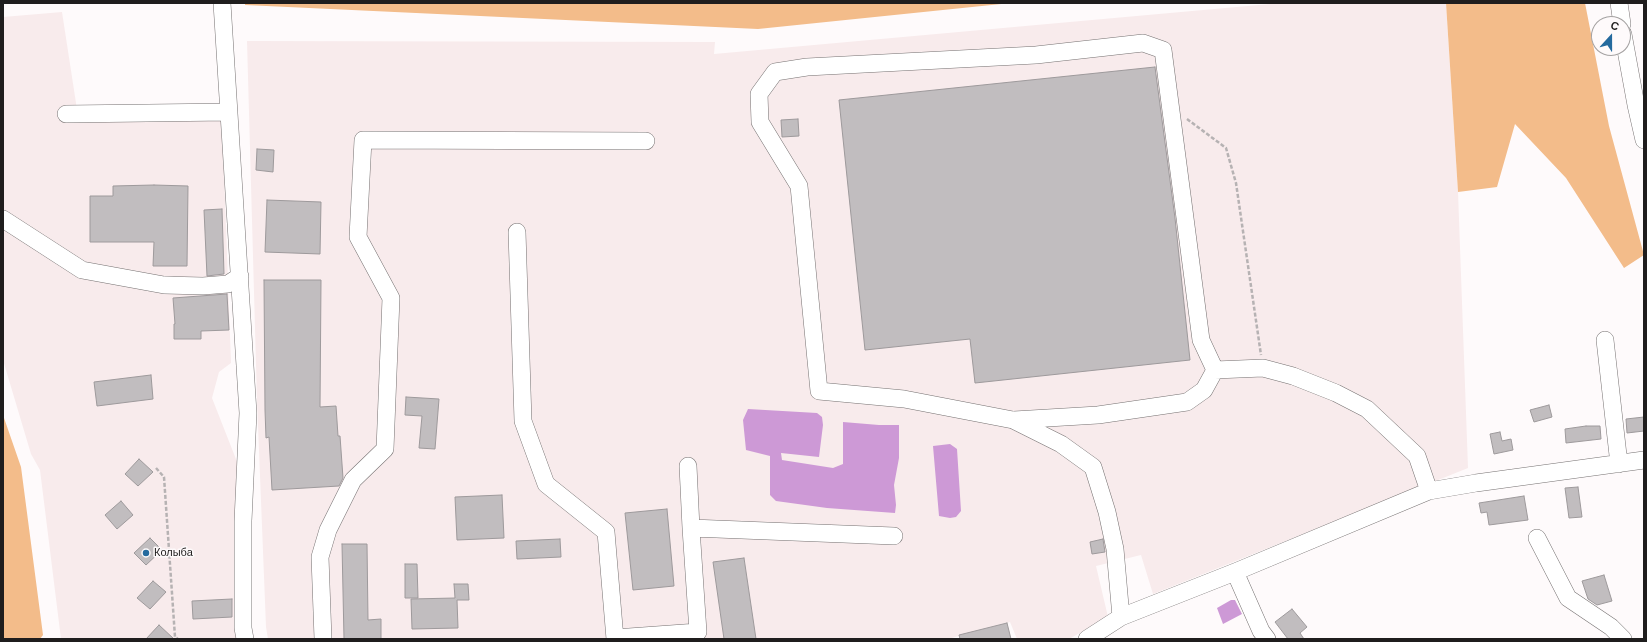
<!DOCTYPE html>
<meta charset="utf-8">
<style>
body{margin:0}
#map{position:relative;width:1647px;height:642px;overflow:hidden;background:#fefafb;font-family:Helvetica,sans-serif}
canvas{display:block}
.frame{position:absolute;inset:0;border:4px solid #1f1d1d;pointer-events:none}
.north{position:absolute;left:1591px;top:16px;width:40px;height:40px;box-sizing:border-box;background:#fefafb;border:1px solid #a5a2a2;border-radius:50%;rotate:21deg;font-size:11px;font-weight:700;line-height:16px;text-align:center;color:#1f1d1d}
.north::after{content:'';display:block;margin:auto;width:14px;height:18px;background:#246a9e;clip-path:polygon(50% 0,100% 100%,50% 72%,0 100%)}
</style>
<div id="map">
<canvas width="1647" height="642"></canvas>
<div class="frame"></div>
<div class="north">С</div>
</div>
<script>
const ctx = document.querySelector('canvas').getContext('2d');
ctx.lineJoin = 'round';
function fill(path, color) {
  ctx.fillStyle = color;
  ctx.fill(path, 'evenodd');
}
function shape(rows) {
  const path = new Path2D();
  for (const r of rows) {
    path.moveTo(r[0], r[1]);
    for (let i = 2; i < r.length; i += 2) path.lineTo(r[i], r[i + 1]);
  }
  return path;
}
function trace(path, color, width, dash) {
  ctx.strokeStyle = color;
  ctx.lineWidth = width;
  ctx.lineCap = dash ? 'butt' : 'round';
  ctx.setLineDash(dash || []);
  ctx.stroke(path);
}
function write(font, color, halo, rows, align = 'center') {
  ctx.font = font + ' Helvetica,sans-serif';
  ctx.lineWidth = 3;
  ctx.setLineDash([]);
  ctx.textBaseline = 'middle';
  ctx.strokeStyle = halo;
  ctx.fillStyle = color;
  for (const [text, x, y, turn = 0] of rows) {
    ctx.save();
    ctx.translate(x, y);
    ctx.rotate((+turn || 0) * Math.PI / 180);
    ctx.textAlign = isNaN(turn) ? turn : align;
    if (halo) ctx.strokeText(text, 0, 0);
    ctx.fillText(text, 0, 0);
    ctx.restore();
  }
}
const built = shape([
 [1281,3,1446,3,1458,192,1468,468,1153,594,1141,555,1096,566,1108,617,1069,639,1017,639,1010,622,948,639,268,639,266,627,257,400,247,41,715,42,714,54],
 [62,12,78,116,222,118,231,363,219,372,212,398,243,477,247,639,61,639,40,470,31,454,3,360,3,17]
]);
const green = shape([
 [245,3,1011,3,758,29,245,5],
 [1446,3,1585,3,1609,126,1644,255,1624,268,1566,178,1515,124,1497,187,1458,192],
 [3,415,21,467,43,635,40,639,3,639]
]);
const water = shape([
 [748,409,817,413,822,417,823,425,819,457,781,453,782,460,833,468,843,464,843,422,879,425,899,425,899,458,894,485,896,505,895,513,827,508,776,501,770,495,770,456,746,450,743,420],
 [950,444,957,449,961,511,956,517,950,518,939,516,933,446],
 [1231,600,1235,600,1242,614,1223,624,1217,608]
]);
const building = shape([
 [1155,67,1175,218,1190,360,975,383,970,339,865,350,839,100,1155,67],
 [798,119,799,136,782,137,781,120,798,119],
 [257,149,274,150,273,172,256,170,257,149],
 [154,185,188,186,187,266,153,266,154,242,90,242,90,196,113,196,113,186,154,185],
 [267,200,321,202,320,254,265,252,267,200],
 [222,209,224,274,207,276,204,210,222,209],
 [264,280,321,280,320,407,336,406,338,436,340,436,343,478,339,486,272,490,269,437,266,438,265,410,264,280],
 [227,294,229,330,201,331,201,339,174,339,174,324,175,324,173,298,227,294],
 [151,375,153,399,97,406,94,382,151,375],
 [406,397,439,399,435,449,419,448,422,416,405,415,406,397],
 [1549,405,1552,417,1534,422,1530,410,1549,405],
 [1644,417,1644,431,1627,433,1626,419,1644,417],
 [1586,426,1600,426,1601,439,1566,443,1565,429,1586,426],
 [1500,432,1502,441,1511,439,1513,450,1494,454,1490,434,1500,432],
 [139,459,153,472,138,486,125,474,139,459],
 [1578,487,1582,517,1569,518,1565,488,1578,487],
 [502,495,504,538,457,540,455,497,502,495],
 [1524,496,1528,520,1489,525,1487,512,1481,513,1479,503,1524,496],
 [121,501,133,515,117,529,105,515,121,501],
 [667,509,674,586,633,590,625,513,667,509],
 [150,538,162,550,146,565,134,553,150,538],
 [560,539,561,557,517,559,516,541,560,539],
 [1103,539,1105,552,1092,554,1090,542,1103,539],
 [342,544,367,544,368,620,381,619,381,639,344,639,342,544],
 [744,558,756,639,724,639,713,562,744,558],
 [405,564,417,564,418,598,405,598,405,564],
 [1604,575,1612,601,1597,605,1588,599,1582,581,1604,575],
 [153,581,166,592,150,609,137,598,153,581],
 [454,584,468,584,469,600,457,600,458,628,412,629,411,599,455,598,454,584],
 [232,599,232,617,193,619,192,601,232,599],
 [1292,609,1307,627,1300,633,1304,639,1288,639,1275,622,1292,609],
 [1007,623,1011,639,960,639,959,635,1007,623],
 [159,625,174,639,146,639,159,625]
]);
const path = shape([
 [1187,119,1226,148,1236,183,1261,355],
 [156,468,164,477,175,637,178,639]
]);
const minor = shape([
 [222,3,248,413,243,521,243,628,245,639],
 [1619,3,1622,24],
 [1623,34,1636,105,1644,140],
 [66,114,229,112],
 [3,219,82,270,164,285,203,286,228,284,240,276],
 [517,232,523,421,546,484,606,532,615,639],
 [1605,340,1619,464],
 [1014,420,1098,415,1187,402,1204,390,1215,370],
 [691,528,894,536],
 [1537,538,1568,598,1611,627,1623,639],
 [1235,572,1261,631,1267,639],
 [1121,617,1115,549,1107,512,1093,467,1061,444,1013,420,904,399,819,391,799,186,760,122,759,94,775,72,807,67,1036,55,1143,43,1163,50,1201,340,1215,370,1263,368,1293,376,1336,393,1367,409,1417,456,1429,491],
 [615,638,698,632,691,528,688,466],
 [323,639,320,557,328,530,353,480,385,449,391,298,358,237,363,140,646,141],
 [1087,639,1121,617,1235,572,1429,491,1476,483,1644,460]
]);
const markers = [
 [146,553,4,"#246a9e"]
];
const poiNames = [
 ["Колыба",154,553]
];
fill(built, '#f8ebec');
fill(green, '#f3bc8a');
fill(water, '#cd99d6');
fill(building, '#c1bdbf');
trace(building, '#9e9a9c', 1);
trace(minor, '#757171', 18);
trace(path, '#b6b2b3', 2.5, [4, 2]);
trace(minor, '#fff', 17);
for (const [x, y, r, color] of markers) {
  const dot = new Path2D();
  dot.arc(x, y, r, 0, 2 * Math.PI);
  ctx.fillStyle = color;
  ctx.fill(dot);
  trace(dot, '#fefafb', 1.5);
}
write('11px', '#1f1d1d', '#fefafb', poiNames, 'left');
</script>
